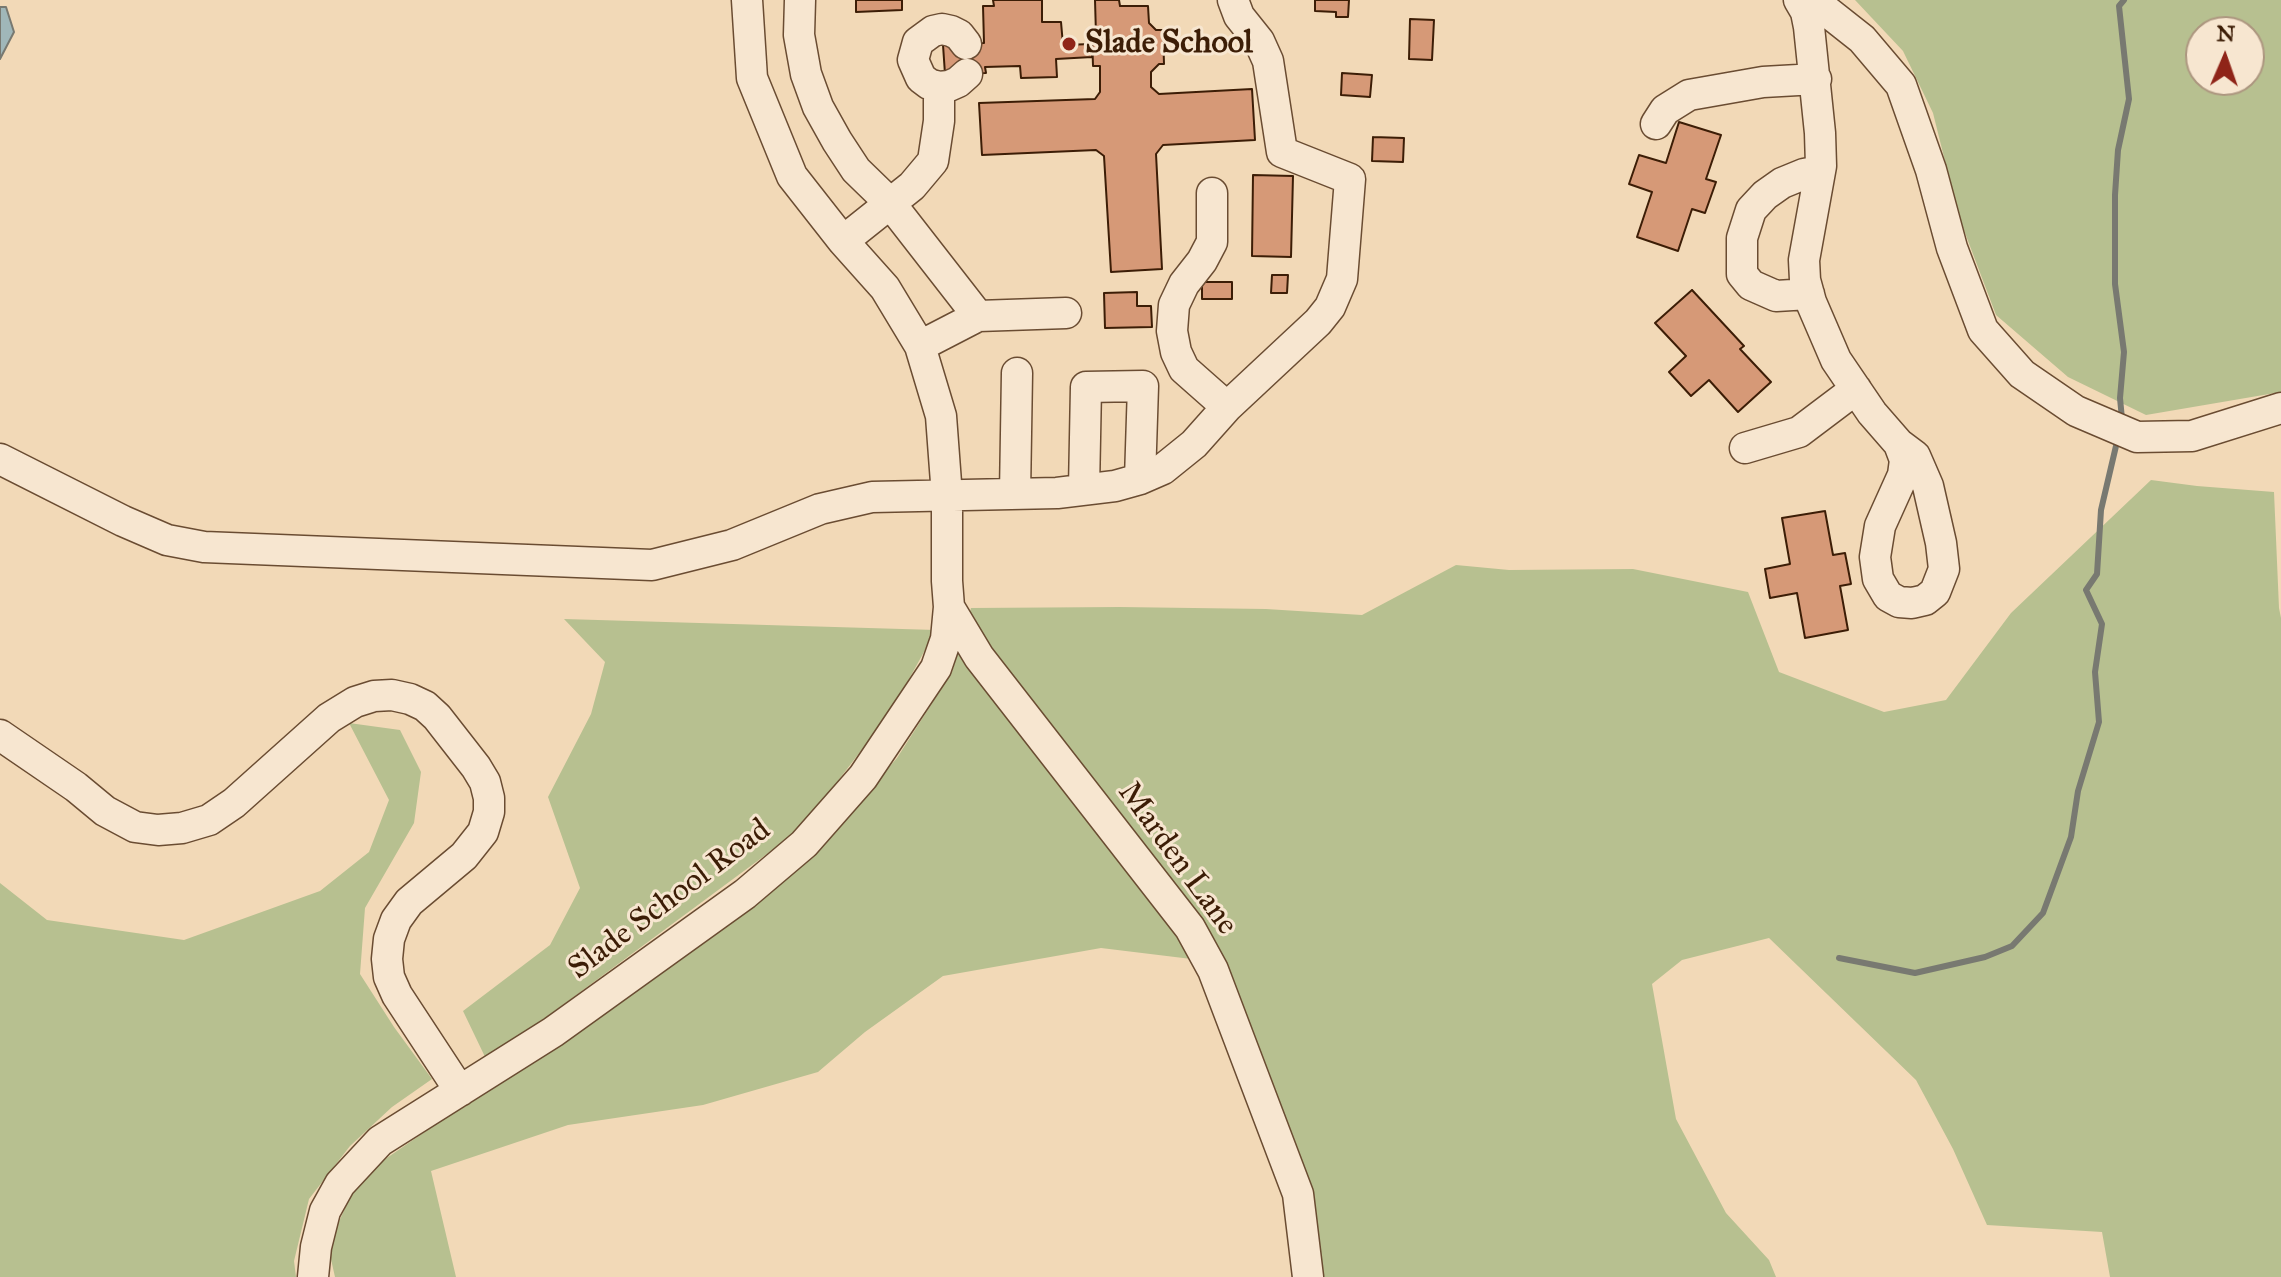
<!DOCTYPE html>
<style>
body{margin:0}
#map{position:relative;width:2281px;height:1277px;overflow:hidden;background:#f2d9b7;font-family:"IM FELL Great Primer",serif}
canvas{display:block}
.north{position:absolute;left:2185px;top:16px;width:80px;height:80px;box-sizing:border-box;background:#f7e6d0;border:2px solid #ac967f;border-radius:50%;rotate:2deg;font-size:22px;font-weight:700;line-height:32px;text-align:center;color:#3c1d06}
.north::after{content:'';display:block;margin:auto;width:28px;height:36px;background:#8f2418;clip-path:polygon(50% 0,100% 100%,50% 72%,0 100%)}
</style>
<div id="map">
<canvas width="2281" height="1277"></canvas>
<div class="north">N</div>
</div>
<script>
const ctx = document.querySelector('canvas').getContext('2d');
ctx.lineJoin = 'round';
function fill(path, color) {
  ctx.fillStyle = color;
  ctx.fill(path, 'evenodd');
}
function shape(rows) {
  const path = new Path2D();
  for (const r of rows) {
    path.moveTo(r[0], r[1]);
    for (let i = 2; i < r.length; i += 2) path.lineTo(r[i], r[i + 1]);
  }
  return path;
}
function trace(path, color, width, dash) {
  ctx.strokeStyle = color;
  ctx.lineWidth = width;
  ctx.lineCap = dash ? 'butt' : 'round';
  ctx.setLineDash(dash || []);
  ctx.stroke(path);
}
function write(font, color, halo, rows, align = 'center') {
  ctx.font = font + ' "IM FELL Great Primer",serif';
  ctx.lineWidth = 6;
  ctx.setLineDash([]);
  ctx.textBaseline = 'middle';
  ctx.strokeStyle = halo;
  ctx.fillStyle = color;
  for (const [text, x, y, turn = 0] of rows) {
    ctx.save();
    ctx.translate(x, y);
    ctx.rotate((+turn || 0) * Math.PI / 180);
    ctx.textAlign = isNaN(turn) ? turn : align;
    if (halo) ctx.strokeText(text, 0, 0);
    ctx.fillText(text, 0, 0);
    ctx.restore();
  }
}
const green = shape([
 [1855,0,2281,0,2281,392,2146,415,2068,377,1996,315,1959,217,1933,113,1903,51],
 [2201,32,2249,32,2249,80,2201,80],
 [2151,480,2197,486,2274,492,2279,608,2281,618,2281,1277,2110,1277,2102,1232,1987,1225,1953,1149,1916,1080,1769,938,1682,960,1652,984,1676,1119,1726,1213,1769,1260,1776,1277,1302,1277,1298,1194,1216,962,1101,948,943,976,865,1032,818,1072,703,1105,568,1125,431,1171,456,1277,335,1277,328,1246,351,1195,378,1164,671,963,824,841,897,758,952,672,971,608,1120,607,1266,609,1362,615,1456,565,1509,570,1633,569,1748,592,1779,672,1884,712,1946,700,2011,613],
 [564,619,936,630,892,710,802,828,487,1061,463,1011,550,945,580,888,548,797,591,714,605,662],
 [349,723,400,730,421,772,414,823,365,908,360,974,394,1027,432,1079,392,1107,350,1146,309,1199,294,1261,296,1277,0,1277,0,883,47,920,184,940,320,891,369,852,389,800]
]);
const water = shape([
 [0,7,6,7,14,32,0,59,0,7]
]);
const stream = shape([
 [2122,419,2120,398,2124,352,2115,284,2115,195,2118,150,2129,99,2119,6,2124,0],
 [1839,958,1915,973,1985,957,2012,946,2043,913,2071,837,2078,791,2099,722,2095,672,2102,624,2086,590,2097,574,2101,510,2116,446]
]);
const building = shape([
 [856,0,902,0,902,10,856,12,856,0],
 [993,0,1042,0,1042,22,1061,22,1063,45,1092,44,1092,57,1056,59,1057,77,1021,78,1020,66,985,67,986,73,945,74,943,45,984,43,983,6,994,6,993,0],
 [1095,0,1119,0,1120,6,1148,6,1149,23,1156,30,1163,30,1164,64,1159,64,1151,72,1151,87,1159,94,1252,89,1255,140,1163,145,1156,154,1162,269,1111,272,1104,156,1096,150,982,155,979,103,1095,99,1100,92,1100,66,1093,66,1092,34,1096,35,1095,0],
 [1315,0,1349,0,1348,17,1336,17,1336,12,1315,11,1315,0],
 [1410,19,1434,20,1432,60,1409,59,1410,19],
 [1342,73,1372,75,1370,97,1341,95,1342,73],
 [1679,122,1721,135,1706,179,1716,182,1705,213,1692,209,1678,251,1637,237,1652,192,1629,184,1639,155,1666,163,1679,122],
 [1373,137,1404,138,1403,162,1372,161,1373,137],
 [1253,175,1293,176,1291,257,1252,256,1253,175],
 [1272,275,1288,275,1287,293,1271,293,1272,275],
 [1202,282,1232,282,1232,299,1202,299,1202,282],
 [1692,290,1744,346,1740,349,1771,382,1738,412,1709,380,1691,396,1669,372,1686,356,1655,323,1692,290],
 [1137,292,1137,306,1151,306,1152,327,1105,328,1104,293,1137,292],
 [1825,511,1833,555,1845,553,1851,584,1840,586,1848,630,1805,638,1797,593,1770,598,1765,569,1790,564,1782,518,1825,511]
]);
const minor = shape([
 [800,0,799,35,806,74,818,107,837,141,856,170,890,203,978,316],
 [1799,0,1806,12,1809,27,1820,133,1821,166,1804,260,1805,280,1811,302,1836,360,1872,413,1899,444,1915,456,1928,486,1941,543,1944,569,1935,592,1925,600,1912,603,1899,602,1888,596,1878,579,1875,557,1880,526,1903,475,1905,460,1899,444],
 [1807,0,1824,9,1862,39,1901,85,1931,170,1952,248,1983,330,2022,374,2076,411,2137,437,2192,436,2281,408],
 [966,44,959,35,951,31,942,29,933,31,918,42,913,60,921,78,929,84,939,87,949,86,958,82,967,74],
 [1656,124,1665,110,1689,95,1763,82,1816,79],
 [1212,193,1212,242,1202,261,1184,284,1174,305,1172,331,1176,352,1184,369,1227,407],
 [843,241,912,186,933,161,939,121,939,87],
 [1809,294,1776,296,1751,285,1742,274,1742,238,1751,210,1765,195,1782,183,1804,174,1820,171],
 [920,346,978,316,1066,313],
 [1745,448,1799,432,1856,389],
 [0,459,123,521,167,540,204,547,652,565,732,545,820,509,872,497,1057,493,1115,486,1140,479,1163,469,1194,444,1227,407,1318,322,1330,307,1342,279,1350,179,1282,152,1268,61,1259,41,1239,16,1233,0],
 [1084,489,1086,387,1143,386,1140,479],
 [1015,494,1017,373],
 [949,607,979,657,1190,928,1213,970,1298,1194,1308,1277],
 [0,735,76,787,105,811,135,827,158,830,182,828,209,820,234,803,329,718,355,702,374,696,392,695,410,699,425,706,437,717,476,767,485,782,489,798,489,812,483,832,464,856,409,902,396,920,389,939,387,959,389,977,397,995,460,1091],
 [313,1277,316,1247,325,1211,340,1184,380,1141,553,1032,745,894,804,844,863,777,936,668,946,639,949,607,947,581,947,496,941,416,920,346,885,288,843,241,792,176,752,78,747,0]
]);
const markers = [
 [1069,44,8,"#8f2418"]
];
const poiNames = [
 ["Slade School",1085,44]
];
const streetNames = [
 ["Marden Lane",1177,859,54],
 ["Slade School Road",670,900,-37]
];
fill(green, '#b7c090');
fill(water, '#a0b7b9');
trace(water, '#787971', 2);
trace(stream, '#787971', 6);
fill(building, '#d69977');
trace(building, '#3c1d06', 2);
trace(minor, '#6a4c32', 33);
trace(minor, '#f7e6d0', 30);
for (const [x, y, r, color] of markers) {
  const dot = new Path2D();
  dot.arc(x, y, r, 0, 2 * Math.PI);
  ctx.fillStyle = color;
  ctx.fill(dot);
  trace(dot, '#f7e6d0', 3);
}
write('bold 32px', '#3c1d06', '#f7e6d0', poiNames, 'left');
write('32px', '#3c1d06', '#f7e6d0', streetNames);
</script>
